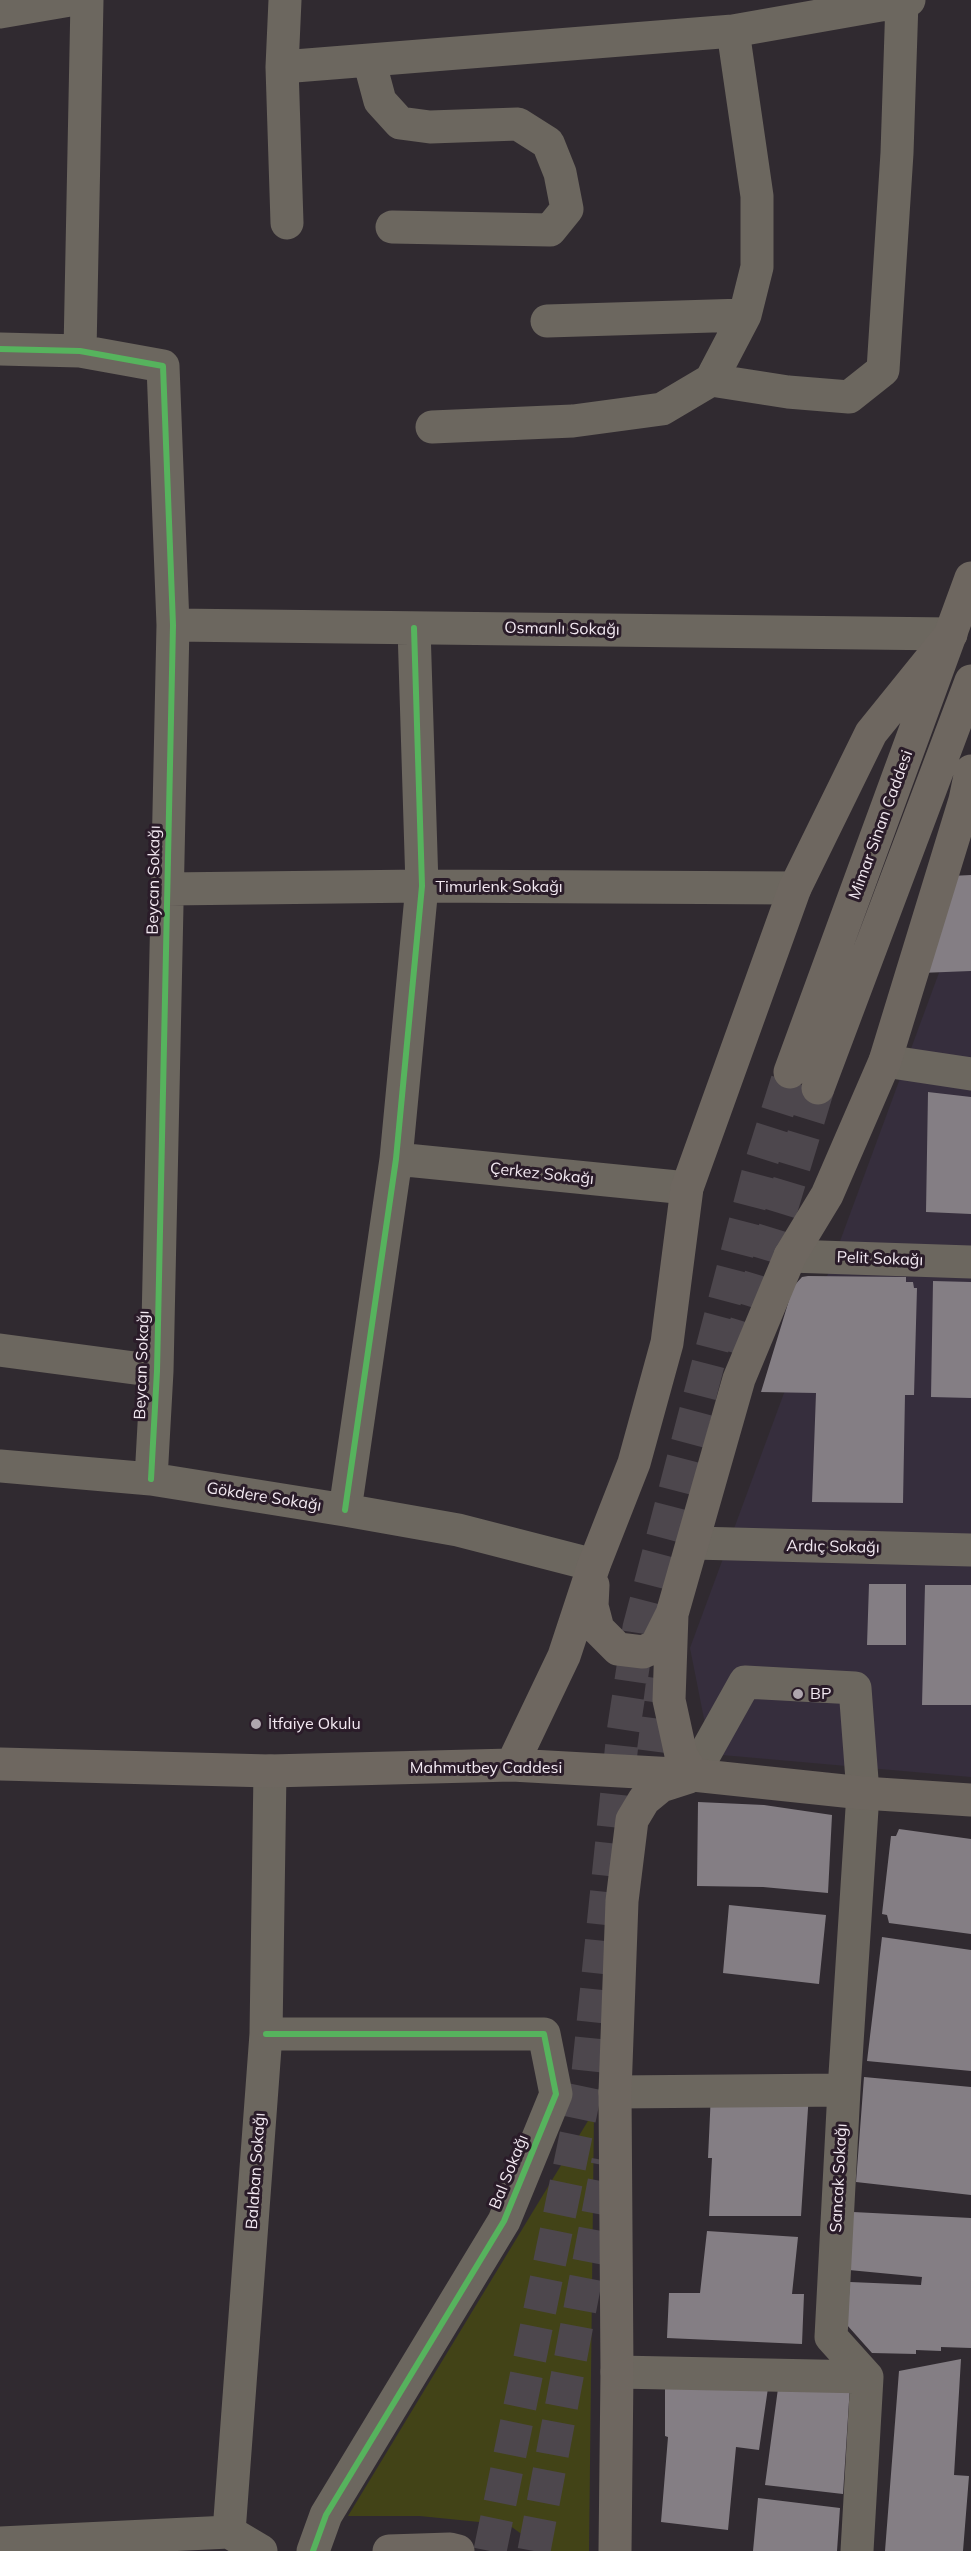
<!DOCTYPE html>
<meta charset="utf-8">
<style>
body{margin:0}
canvas{display:block;background:#302a30}
</style>
<canvas width="971" height="2551"></canvas>
<script>
const ctx = document.querySelector('canvas').getContext('2d');
ctx.lineJoin = 'round';
function fill(path, color) {
  ctx.fillStyle = color;
  ctx.fill(path, 'evenodd');
}
function shape(rows) {
  const path = new Path2D();
  for (const r of rows) {
    path.moveTo(r[0], r[1]);
    for (let i = 2; i < r.length; i += 2) path.lineTo(r[i], r[i + 1]);
  }
  return path;
}
function trace(path, color, width, dash) {
  ctx.strokeStyle = color;
  ctx.lineWidth = width;
  ctx.lineCap = dash ? 'butt' : 'round';
  ctx.setLineDash(dash || []);
  ctx.stroke(path);
}
function write(font, color, halo, rows, align = 'center') {
  ctx.font = font + ' Mulish,sans-serif';
  ctx.lineWidth = 6;
  ctx.setLineDash([]);
  ctx.textBaseline = 'middle';
  ctx.strokeStyle = halo;
  ctx.fillStyle = color;
  for (const [text, x, y, turn = 0] of rows) {
    ctx.save();
    ctx.translate(x, y);
    ctx.rotate((+turn || 0) * Math.PI / 180);
    ctx.textAlign = isNaN(turn) ? turn : align;
    if (halo) ctx.strokeText(text, 0, 0);
    ctx.fillText(text, 0, 0);
    ctx.restore();
  }
}
const industrial = shape([
 [971,886,971,1777,711,1754,690,1648]
]);
const green = shape([
 [594,2111,589,2551,545,2551,509,2525,420,2516,348,2516]
]);
const building = shape([
 [971,875,971,971,920,973,951,876],
 [928,1092,971,1097,971,1214,926,1212],
 [808,1276,906,1277,906,1282,913,1282,914,1288,917,1288,914,1395,905,1395,903,1503,812,1502,816,1393,761,1392,793,1287,802,1277],
 [933,1281,971,1282,971,1398,931,1397],
 [869,1584,906,1584,906,1645,867,1645],
 [925,1585,971,1585,971,1705,922,1705],
 [698,1802,764,1805,832,1815,828,1893,763,1887,697,1886],
 [899,1829,971,1839,971,1934,889,1923,887,1915,882,1914,891,1836,896,1836],
 [729,1905,826,1915,819,1984,723,1973],
 [882,1937,971,1950,971,2071,867,2061],
 [864,2077,971,2087,971,2195,856,2182],
 [711,2093,809,2093,801,2216,709,2216,712,2158,708,2158],
 [853,2212,971,2218,971,2348,941,2347,941,2351,916,2350,916,2354,872,2353,847,2325,850,2282,921,2285,922,2277,849,2270],
 [707,2231,798,2237,792,2294,804,2294,802,2344,667,2338,669,2293,700,2293],
 [961,2359,954,2475,969,2476,963,2551,885,2551,899,2371],
 [665,2376,769,2381,759,2450,736,2447,728,2530,661,2522,668,2437,665,2436],
 [779,2381,850,2386,843,2494,765,2485],
 [758,2498,840,2508,837,2551,753,2551]
]);
const majorTunnel = shape([
 [737,1354,818,1088],
 [647,1800,663,1679],
 [490,2551,587,2082,623,1733,639,1628,758,1173,790,1072],
 [534,2551,608,2161]
]);
const minor = shape([
 [285,0,282,67,287,223],
 [0,12,70,0],
 [369,60,380,101,400,123,430,127,518,124,548,143,560,173,567,209,550,230,392,227],
 [282,67,733,31,909,0],
 [547,321,745,315],
 [0,349,80,351,163,366,173,625,157,1371,151,1479],
 [80,351,87,0],
 [711,380,788,392,849,397,883,370,897,153,902,1],
 [432,427,573,421,662,409,711,380,745,315,757,267,757,196,733,31],
 [173,625,951,634],
 [167,889,422,886,795,888],
 [885,1061,971,1074],
 [396,1159,687,1188],
 [790,1256,971,1262],
 [0,1350,157,1371],
 [0,1466,151,1479,345,1510,458,1530,594,1565],
 [345,1510,396,1159,422,886,414,628],
 [694,1543,971,1550],
 [693,1775,745,1682,855,1688,863,1793,844,2090,831,2337,867,2377,857,2551],
 [266,2034,544,2034,556,2094,504,2221,326,2515,313,2551],
 [615,2092,844,2090],
 [617,2372,867,2377],
 [229,2532,266,2034,270,1771],
 [229,2532,261,2551],
 [0,2543,229,2532]
]);
const major = shape([
 [790,1072,971,578],
 [818,1088,971,681],
 [593,1585,592,1606,598,1629,618,1649,643,1652,656,1646,672,1614],
 [0,1764,270,1771,512,1765,693,1775,863,1793,971,1800],
 [512,1765,564,1656,594,1565,634,1463,667,1343,687,1188,795,888,871,733,951,634],
 [693,1775,681,1755,669,1700,672,1614,739,1379,790,1256,827,1195,885,1061,965,800,971,771],
 [389,2551,450,2549,458,2551],
 [615,2551,617,2372,615,2092,622,1901,632,1820,644,1800,661,1786,689,1777]
]);
const cycleway = shape([
 [0,349,80,351,163,366,173,625,157,1371,151,1479],
 [345,1510,396,1159,422,886,414,628],
 [266,2034,544,2034,556,2094,504,2221,326,2515,313,2551]
]);
const markers = [
 [798,1694,6,"#afa6ae"],
 [256,1724,6,"#afa6ae"]
];
const streetNames = [
 ["Osmanlı Sokağı",562,629,1],
 ["Mimar Sinan Caddesi",881,825,-70],
 ["Beycan Sokağı",154,880,-89],
 ["Timurlenk Sokağı",499,887],
 ["Çerkez Sokağı",542,1174,6],
 ["Pelit Sokağı",880,1259,2],
 ["Beycan Sokağı",142,1365,-88],
 ["Gökdere Sokağı",264,1497,9],
 ["Ardıç Sokağı",833,1547,1],
 ["Mahmutbey Caddesi",486,1768],
 ["Balaban Sokağı",256,2171,-86],
 ["Bal Sokağı",509,2172,-68],
 ["Sancak Sokağı",839,2178,-87]
];
const poiNames = [
 ["BP",810,1694],
 ["İtfaiye Okulu",268,1724]
];
fill(industrial, '#362e3d');
fill(green, '#424317');
fill(building, '#847e84');
trace(majorTunnel, '#4d474d', 33, [33, 16]);
trace(minor, '#6c675f', 33);
trace(major, '#6e6760', 33);
trace(cycleway, '#56b35d', 6);
for (const [x, y, r, color] of markers) {
  const dot = new Path2D();
  dot.arc(x, y, r, 0, 2 * Math.PI);
  ctx.fillStyle = color;
  ctx.fill(dot);
  trace(dot, '#2a1c29', 2);
}
write('16px', '#f3e9f2', '#2a1c29', streetNames);
write('16px', '#f3e9f2', '#2a1c29', poiNames, 'left');
</script>
